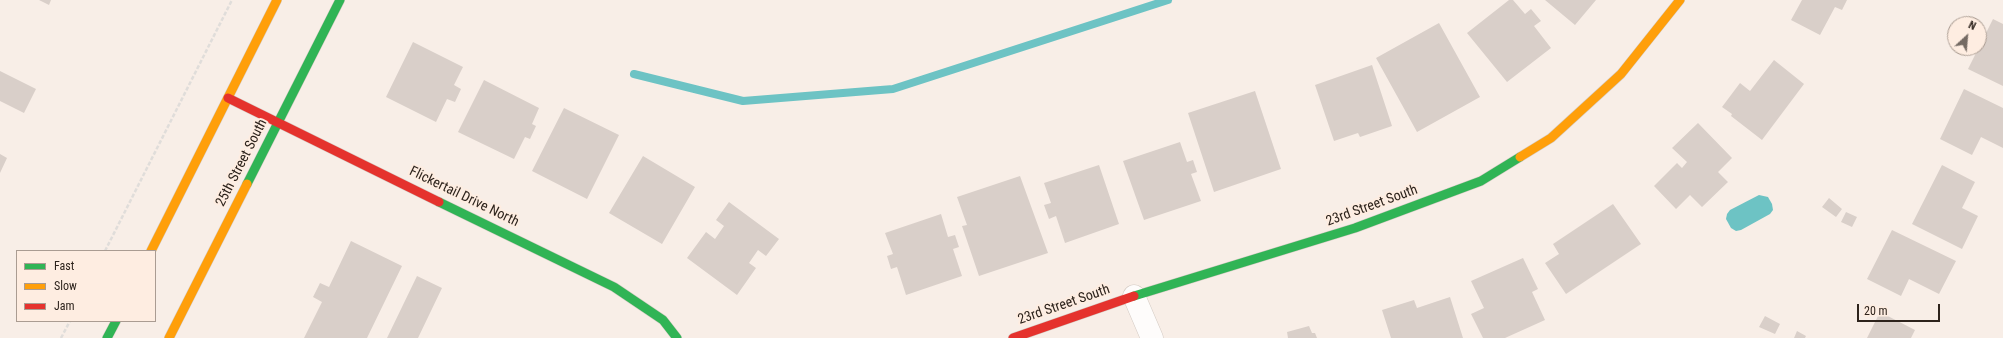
<!DOCTYPE html>
<style>
body{margin:0}
#map{position:relative;width:2003px;height:338px;overflow:hidden;background:#f8eee7;font-family:"Roboto Condensed",sans-serif}
canvas{display:block}
.legend{position:absolute;left:16px;top:250px;width:140px;height:72px;box-sizing:border-box;background:#feede1;border:1px solid #aa9c92;margin:0;padding:5px 7px;list-style:none;font-size:12px;color:#2d231c}
.legend li{display:flex;align-items:center;gap:8px;height:20px}
.legend b{width:20px;border:1px solid #aa9c92}
.north{position:absolute;left:1947px;top:16px;width:40px;height:40px;box-sizing:border-box;background:#feede1;border:1px solid #aa9c92;border-radius:50%;rotate:26deg;font-size:11px;font-weight:700;line-height:16px;text-align:center;color:#2d231c}
.north::after{content:'';display:block;margin:auto;width:14px;height:18px;background:#746a63;clip-path:polygon(50% 0,100% 100%,50% 72%,0 100%)}
.scale{position:absolute;left:1857px;top:304px;width:83px;height:18px;box-sizing:border-box;border:2px solid #2d231c;border-top:0;padding-left:5px;font-size:12px;line-height:14px;white-space:nowrap;color:#2d231c;-webkit-text-stroke:3px #feede1;paint-order:stroke}
</style>
<div id="map">
<canvas width="2003" height="338"></canvas>
<ul class="legend">
<li><b style="height:5px;background:#30b455"></b>Fast</li>
<li><b style="height:5px;background:#ff9f0a"></b>Slow</li>
<li><b style="height:5px;background:#e5322d"></b>Jam</li>
</ul>
<div class="north">N</div>
<div class="scale">20 m</div>
</div>
<script>
const ctx = document.querySelector('canvas').getContext('2d');
ctx.lineJoin = 'round';
function fill(path, color) {
  ctx.fillStyle = color;
  ctx.fill(path, 'evenodd');
}
function shape(rows) {
  const path = new Path2D();
  for (const r of rows) {
    path.moveTo(r[0], r[1]);
    for (let i = 2; i < r.length; i += 2) path.lineTo(r[i], r[i + 1]);
  }
  return path;
}
function trace(path, color, width, dash) {
  ctx.strokeStyle = color;
  ctx.lineWidth = width;
  ctx.lineCap = dash ? 'butt' : 'round';
  ctx.setLineDash(dash || []);
  ctx.stroke(path);
}
function write(font, color, halo, rows, align = 'center') {
  ctx.font = font + ' "Roboto Condensed",sans-serif';
  ctx.lineWidth = 4;
  ctx.setLineDash([]);
  ctx.textBaseline = 'middle';
  ctx.strokeStyle = halo;
  ctx.fillStyle = color;
  for (const [text, x, y, turn = 0] of rows) {
    ctx.save();
    ctx.translate(x, y);
    ctx.rotate((+turn || 0) * Math.PI / 180);
    ctx.textAlign = isNaN(turn) ? turn : align;
    if (halo) ctx.strokeText(text, 0, 0);
    ctx.fillText(text, 0, 0);
    ctx.restore();
  }
}
const water = shape([
 [1759,195,1768,197,1772,204,1773,210,1770,214,1741,230,1736,231,1731,228,1726,219,1727,214,1730,210]
]);
const stream = shape([
 [634,74,743,101,893,89,1168,0]
]);
const building = shape([
 [39,0,51,0,49,5],
 [1509,0,1513,0,1525,14,1531,9,1541,21,1534,26,1551,48,1507,82,1467,33],
 [1545,0,1596,0,1575,25],
 [1802,0,1847,0,1842,10,1835,7,1820,35,1791,20],
 [1993,19,2003,24,2003,86,1968,69],
 [1439,23,1480,97,1417,132,1376,58],
 [413,42,463,67,454,85,461,89,455,102,447,99,436,122,386,97],
 [1774,60,1804,84,1762,140,1731,116,1732,114,1722,107,1740,83,1750,91],
 [1372,65,1392,126,1360,137,1358,133,1334,141,1315,85],
 [0,71,36,89,24,113,0,101],
 [484,80,539,108,532,124,536,126,530,139,525,137,514,159,458,132],
 [1964,89,2003,108,2003,148,1981,137,1972,155,1940,139],
 [1255,91,1281,169,1214,192,1188,113],
 [564,108,619,135,587,199,532,171],
 [1698,123,1732,158,1718,172,1728,182,1702,207,1690,195,1676,209,1654,186,1677,163,1682,168,1687,162,1672,148],
 [1180,142,1187,162,1193,160,1197,172,1191,174,1201,201,1144,220,1123,161],
 [0,154,7,158,0,173],
 [643,156,695,187,662,244,609,213],
 [1099,165,1119,224,1065,243,1056,216,1049,219,1044,205,1051,203,1044,183],
 [1942,165,1975,182,1962,208,1978,216,1962,249,1912,224],
 [1020,176,1048,253,979,276,962,226,967,225,957,197],
 [1829,198,1842,209,1836,217,1822,207],
 [729,202,779,239,766,256,758,250,749,263,756,268,737,295,687,258,706,232,715,239,724,226,716,220],
 [1613,204,1641,244,1566,294,1545,263,1559,254,1553,244],
 [1846,212,1857,217,1852,227,1841,222],
 [941,214,948,237,955,235,959,247,953,249,962,276,906,295,897,267,891,269,887,256,893,254,885,233],
 [1892,230,1956,261,1939,294,1909,279,1901,296,1867,279],
 [351,241,402,266,367,338,304,338,322,302,313,297,320,283,329,287],
 [1523,258,1538,289,1532,292,1545,320,1505,338,1483,338,1471,314,1484,308,1471,281],
 [417,276,442,288,418,338,387,338],
 [1450,297,1463,338,1391,338,1382,310,1414,300,1417,308],
 [1880,312,1915,330,1911,338,1867,338],
 [1765,316,1780,324,1775,334,1759,327],
 [1309,326,1312,333,1315,333,1317,338,1288,338,1287,332],
 [1797,331,1806,336,1805,338,1794,338]
]);
const path = shape([
 [105,251,232,0],
 [61,338,70,321]
]);
const street = shape([
 [1134,296,1152,338]
]);
const fast = shape([
 [247,184,340,0],
 [439,202,614,287,663,320,677,338],
 [1134,296,1355,228,1481,181,1520,157],
 [107,338,116,321]
]);
const slow = shape([
 [1520,157,1551,138,1621,74,1680,0],
 [151,251,277,0],
 [169,338,247,184]
]);
const jam = shape([
 [228,98,439,202],
 [1013,338,1134,296]
]);
const streetNames = [
 ["25th Street South",242,163,-63],
 ["Flickertail Drive North",464,197,26],
 ["23rd Street South",1372,206,-20],
 ["23rd Street South",1064,305,-19]
];
fill(water, '#6dc3c4');
trace(stream, '#6dc3c4', 8);
fill(building, '#d9cfc9');
trace(street, '#d3cac3', 23);
trace(fast, '#d3cac3', 10);
trace(slow, '#d3cac3', 10);
trace(jam, '#d3cac3', 10);
trace(path, '#e0ddda', 2.5, [4, 2]);
trace(street, '#fefcfb', 22);
trace(fast, '#30b455', 9);
trace(slow, '#ff9f0a', 9);
trace(jam, '#e5322d', 9);
write('14px', '#2d231c', '#feede1', streetNames);
</script>
